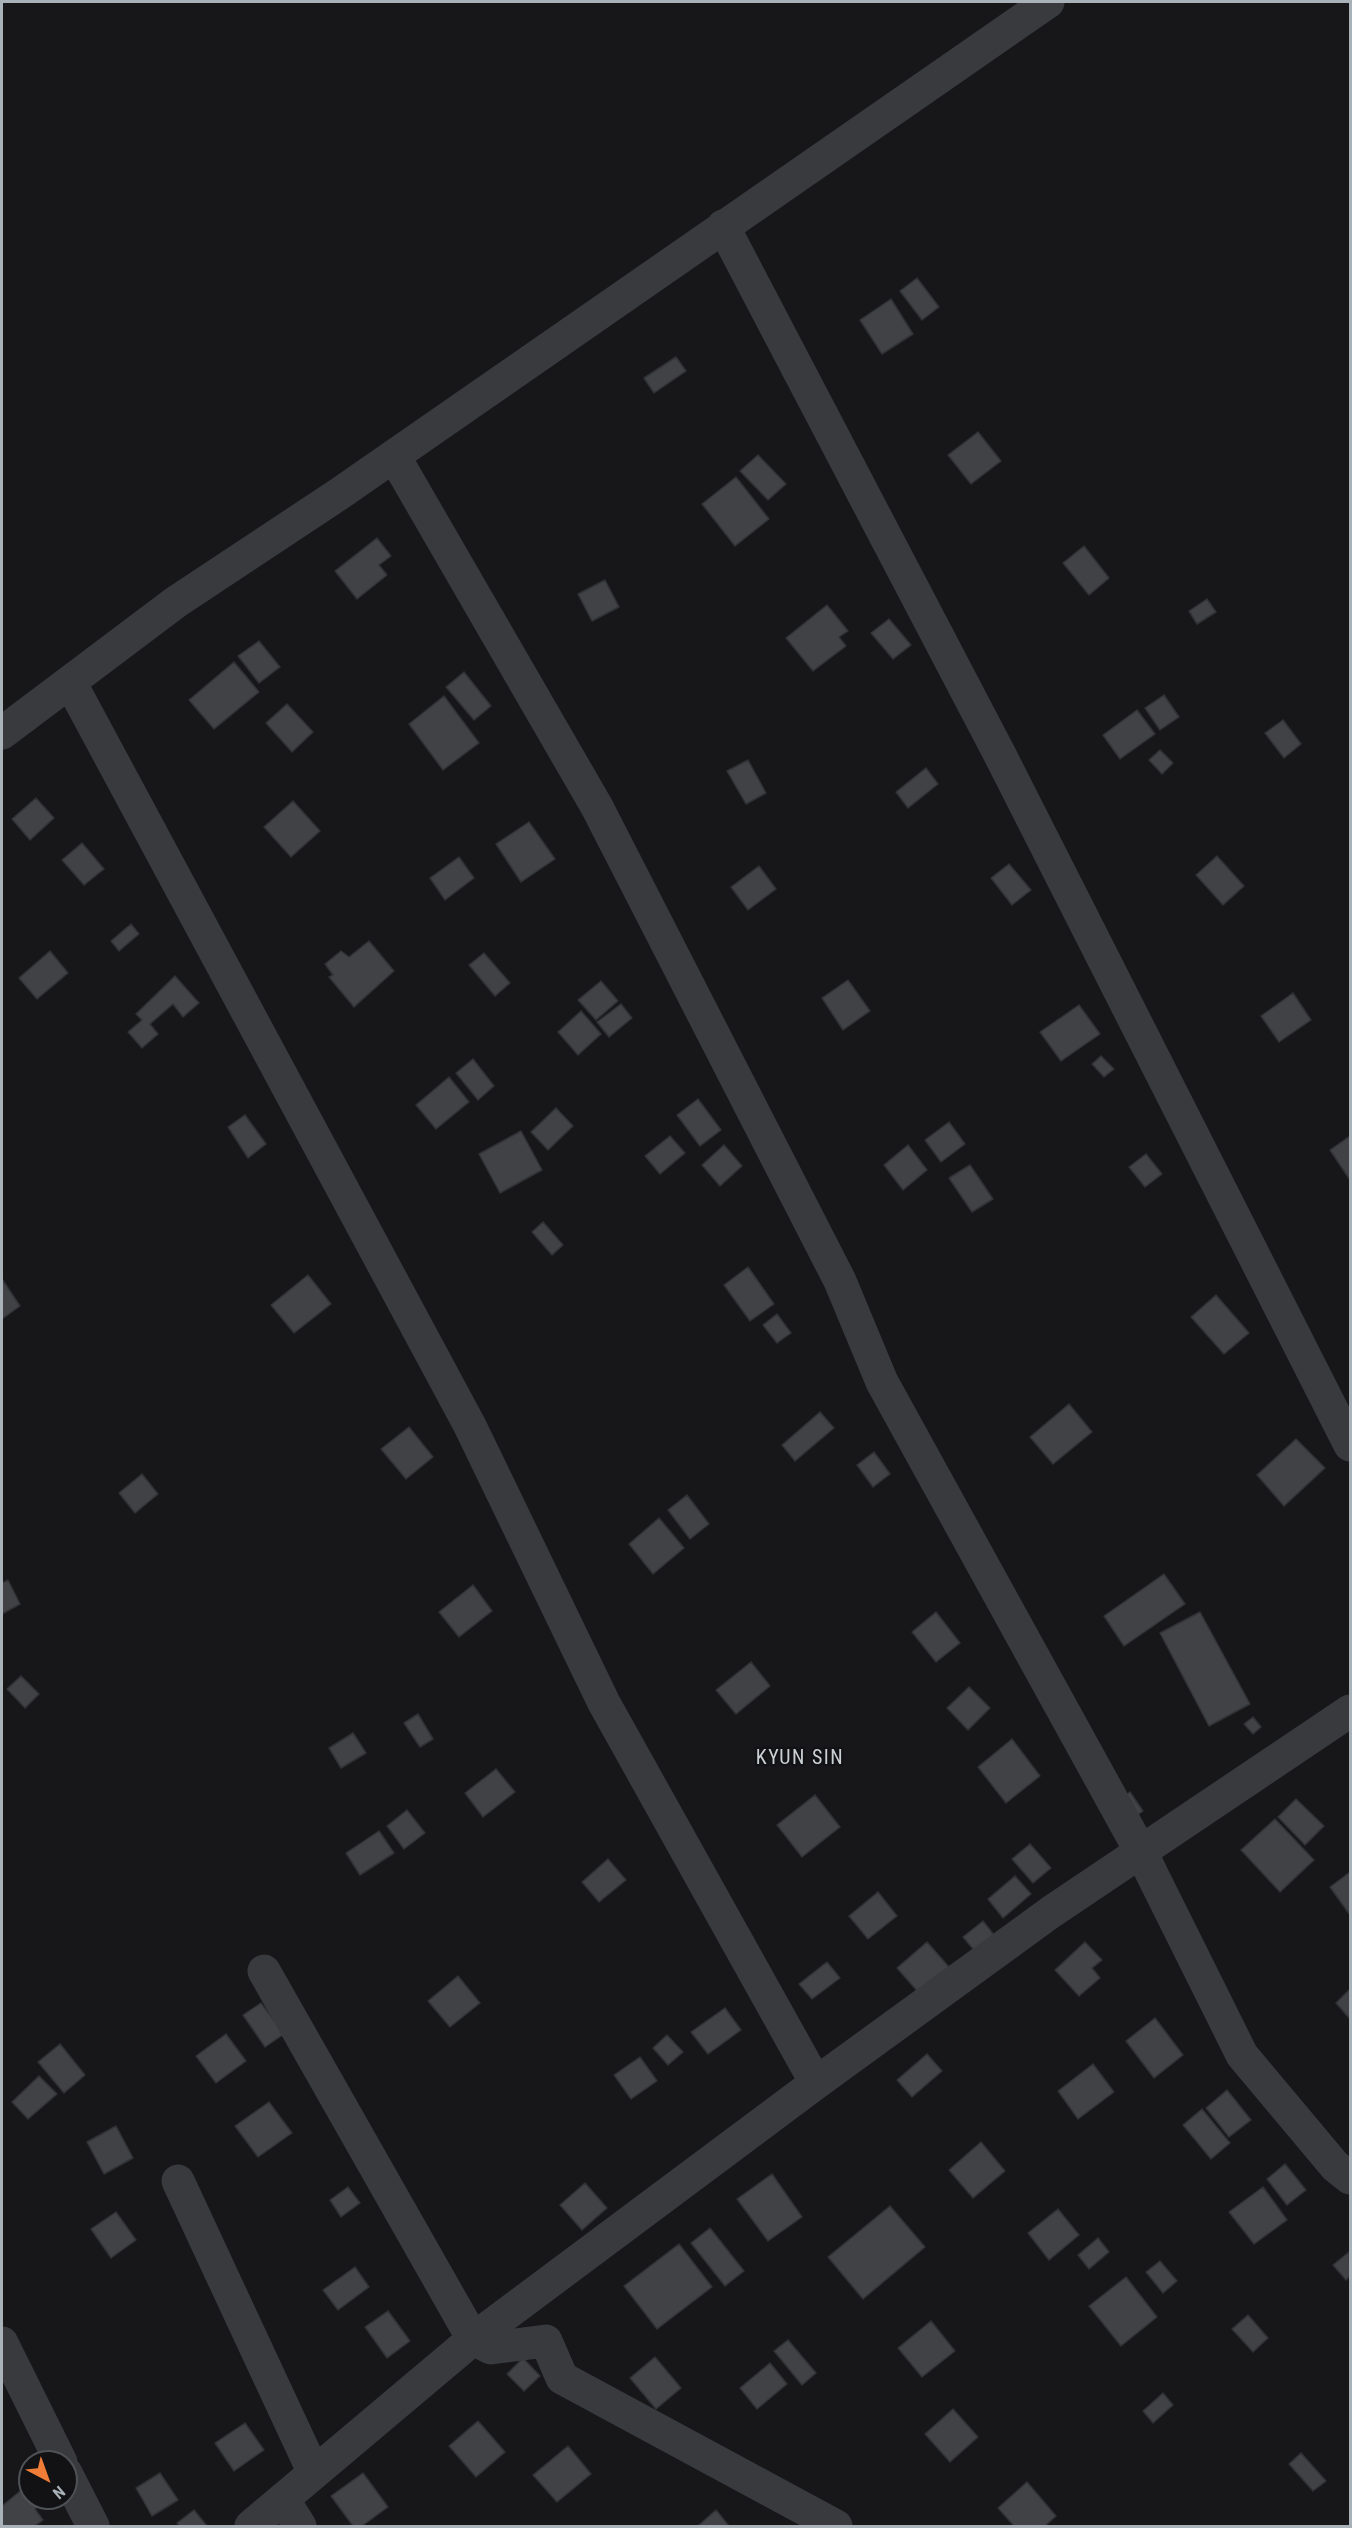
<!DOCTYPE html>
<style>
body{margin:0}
#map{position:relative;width:1352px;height:2528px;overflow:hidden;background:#171719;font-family:"Roboto Condensed",sans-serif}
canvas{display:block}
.frame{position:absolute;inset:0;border:3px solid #a9b2b8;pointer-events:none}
.north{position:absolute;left:18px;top:2450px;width:60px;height:60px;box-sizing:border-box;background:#121214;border:2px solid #4e5256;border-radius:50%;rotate:139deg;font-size:16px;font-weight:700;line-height:24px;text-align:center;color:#a9b2b8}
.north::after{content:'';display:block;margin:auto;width:21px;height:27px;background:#ef7d38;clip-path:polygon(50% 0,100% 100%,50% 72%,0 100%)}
</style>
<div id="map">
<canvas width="1352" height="2528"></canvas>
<div class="frame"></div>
<div class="north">N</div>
</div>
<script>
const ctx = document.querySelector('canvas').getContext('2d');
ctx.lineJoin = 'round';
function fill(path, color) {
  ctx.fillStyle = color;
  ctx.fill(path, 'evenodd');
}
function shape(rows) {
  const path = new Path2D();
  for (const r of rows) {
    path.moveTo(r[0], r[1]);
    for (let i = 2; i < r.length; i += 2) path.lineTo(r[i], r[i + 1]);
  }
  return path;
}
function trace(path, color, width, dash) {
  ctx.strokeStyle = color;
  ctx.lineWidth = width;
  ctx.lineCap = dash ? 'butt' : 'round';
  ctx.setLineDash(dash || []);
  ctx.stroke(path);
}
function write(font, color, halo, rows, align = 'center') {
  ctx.font = font + ' "Roboto Condensed",sans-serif';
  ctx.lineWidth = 4.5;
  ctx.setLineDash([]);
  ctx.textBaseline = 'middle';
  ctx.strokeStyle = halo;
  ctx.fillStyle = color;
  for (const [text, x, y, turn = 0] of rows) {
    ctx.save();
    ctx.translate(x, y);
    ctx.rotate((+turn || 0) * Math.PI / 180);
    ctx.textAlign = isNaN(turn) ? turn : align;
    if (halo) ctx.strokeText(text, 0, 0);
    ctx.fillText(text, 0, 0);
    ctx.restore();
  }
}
const building = shape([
 [917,278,939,307,922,320,900,291,917,278],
 [891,299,913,334,882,354,860,320,891,299],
 [676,357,686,371,654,393,644,378,676,357],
 [978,432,1001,461,971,484,948,455,978,432],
 [758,455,786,484,768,500,740,471,758,455],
 [736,477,769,519,735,546,702,504,736,477],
 [377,538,391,556,379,565,387,575,357,599,335,571,377,538],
 [1084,546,1109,578,1089,595,1063,563,1084,546],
 [605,580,619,607,592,621,578,594,605,580],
 [1207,599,1216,612,1197,624,1189,611,1207,599],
 [827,605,848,631,839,637,846,646,813,671,786,638,827,605],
 [889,619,911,645,893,659,871,633,889,619],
 [259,641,280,667,259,683,238,656,259,641],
 [234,662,259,692,214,729,189,700,234,662],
 [464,672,491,706,474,720,446,687,464,672],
 [1164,695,1179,717,1160,730,1145,708,1164,695],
 [444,696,479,743,443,770,409,724,444,696],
 [287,704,313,732,292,752,266,723,287,704],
 [1137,710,1155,734,1120,759,1103,735,1137,710],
 [1283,720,1301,744,1284,758,1265,733,1283,720],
 [1160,750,1173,763,1162,774,1149,760,1160,750],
 [748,760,766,793,746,804,727,771,748,760],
 [926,768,938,784,908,808,896,792,926,768],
 [36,798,54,818,30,840,12,819,36,798],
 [293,801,320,831,291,857,264,827,293,801],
 [529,822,555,859,521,882,496,844,529,822],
 [82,843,104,869,84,885,62,860,82,843],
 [1217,856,1244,886,1223,905,1196,875,1217,856],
 [459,857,474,878,445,900,430,878,459,857],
 [1009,864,1031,890,1012,905,991,878,1009,864],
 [759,866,776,889,748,910,731,887,759,866],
 [131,924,139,934,119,951,111,941,131,924],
 [369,941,394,971,354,1007,329,977,333,975,325,964,341,951,349,957,369,941],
 [50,951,68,973,37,999,19,978,50,951],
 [484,953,510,983,495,996,469,965,484,953],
 [175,976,199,1003,183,1017,173,1004,150,1024,158,1034,142,1048,128,1032,142,1020,136,1014,175,976],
 [848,980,870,1011,843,1030,822,998,848,980],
 [601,981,618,1001,596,1020,578,1000,601,981],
 [1293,993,1311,1020,1279,1042,1261,1016,1293,993],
 [621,1004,632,1018,609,1037,597,1022,621,1004],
 [1079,1005,1100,1034,1061,1061,1040,1032,1079,1005],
 [581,1011,601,1034,578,1055,558,1032,581,1011],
 [1101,1056,1114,1069,1104,1077,1092,1064,1101,1056],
 [473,1059,494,1086,478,1100,456,1073,473,1059],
 [449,1077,469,1102,436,1129,416,1105,449,1077],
 [698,1099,721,1130,700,1146,677,1115,698,1099],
 [556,1108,573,1126,548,1150,531,1132,556,1108],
 [245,1115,266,1144,248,1158,228,1127,245,1115],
 [949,1122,965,1144,941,1162,925,1140,949,1122],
 [521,1131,542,1170,500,1193,479,1154,521,1131],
 [670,1136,685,1153,660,1174,645,1156,670,1136],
 [1350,1136,1350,1180,1330,1150,1350,1136],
 [724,1145,742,1166,720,1186,702,1165,724,1145],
 [908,1145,927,1170,903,1190,884,1165,908,1145],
 [1146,1154,1162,1174,1145,1187,1129,1167,1146,1154],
 [970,1165,993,1199,972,1212,949,1178,970,1165],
 [543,1222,563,1245,552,1255,532,1232,543,1222],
 [748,1267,774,1304,750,1321,724,1285,748,1267],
 [308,1275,331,1304,294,1333,271,1305,308,1275],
 [2,1279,20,1306,2,1319,2,1279],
 [1216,1295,1249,1333,1224,1354,1191,1317,1216,1295],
 [777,1314,791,1333,777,1343,763,1325,777,1314],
 [1069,1404,1092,1432,1053,1464,1030,1437,1069,1404],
 [820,1412,834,1428,795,1461,782,1445,820,1412],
 [409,1427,433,1457,406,1479,381,1449,409,1427],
 [1296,1439,1325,1468,1284,1506,1257,1475,1296,1439],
 [874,1452,890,1474,873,1487,857,1465,874,1452],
 [142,1474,158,1494,135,1513,119,1493,142,1474],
 [687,1495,709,1524,690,1539,668,1510,687,1495],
 [659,1518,684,1548,653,1574,629,1544,659,1518],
 [1164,1574,1185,1604,1124,1646,1104,1616,1164,1574],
 [8,1580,20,1604,2,1614,2,1583,8,1580],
 [473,1585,492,1611,459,1637,439,1612,473,1585],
 [936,1612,960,1643,936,1662,912,1632,936,1612],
 [1200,1612,1250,1704,1209,1726,1160,1633,1200,1612],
 [751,1662,770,1686,736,1714,716,1690,751,1662],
 [21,1676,39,1694,25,1708,7,1689,21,1676],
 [969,1687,990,1708,968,1730,947,1708,969,1687],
 [418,1714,433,1739,420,1747,404,1723,418,1714],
 [1253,1717,1261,1727,1253,1734,1244,1724,1253,1717],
 [353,1733,366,1753,341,1768,329,1748,353,1733],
 [1012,1739,1040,1776,1006,1803,978,1767,1012,1739],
 [496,1769,515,1792,483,1817,465,1793,496,1769],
 [1130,1792,1143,1811,1129,1821,1117,1801,1130,1792],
 [815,1795,840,1827,802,1857,777,1825,815,1795],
 [1296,1799,1324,1826,1305,1845,1278,1817,1296,1799],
 [407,1810,425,1833,404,1849,387,1826,407,1810],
 [1275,1819,1314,1860,1280,1892,1241,1850,1275,1819],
 [379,1831,394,1853,360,1875,346,1853,379,1831],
 [1030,1844,1051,1868,1033,1883,1012,1859,1030,1844],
 [608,1859,626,1880,599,1902,582,1882,608,1859],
 [1350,1872,1350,1915,1330,1887,1350,1872],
 [1015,1876,1031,1894,1003,1918,988,1899,1015,1876],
 [878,1892,897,1916,868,1939,849,1916,878,1892],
 [983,1921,998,1940,979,1956,963,1937,983,1921],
 [927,1942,949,1967,919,1993,897,1968,927,1942],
 [1085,1942,1102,1960,1092,1968,1100,1978,1079,1996,1055,1970,1085,1942],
 [827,1962,840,1978,812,1999,799,1984,827,1962],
 [458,1976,480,2003,450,2027,428,2001,458,1976],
 [1350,1989,1350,2019,1336,2003,1350,1989],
 [261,2003,284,2034,265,2047,243,2015,261,2003],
 [725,2008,741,2030,708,2054,691,2032,725,2008],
 [1155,2018,1183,2055,1154,2078,1126,2041,1155,2018],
 [226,2034,246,2061,216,2083,196,2056,226,2034],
 [667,2035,683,2052,668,2065,653,2048,667,2035],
 [60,2044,85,2075,64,2093,38,2062,60,2044],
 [927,2054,942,2071,912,2097,897,2080,927,2054],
 [640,2057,657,2081,631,2099,614,2075,640,2057],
 [1093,2064,1114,2092,1078,2119,1058,2091,1093,2064],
 [39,2076,57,2094,28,2119,12,2102,39,2076],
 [1227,2090,1251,2120,1229,2137,1206,2108,1227,2090],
 [269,2102,292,2133,258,2157,235,2126,269,2102],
 [1202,2109,1230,2143,1211,2159,1183,2125,1202,2109],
 [116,2126,133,2158,104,2174,87,2142,116,2126],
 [981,2142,1005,2171,973,2198,949,2170,981,2142],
 [1285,2164,1306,2190,1287,2205,1267,2179,1285,2164],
 [772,2174,802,2217,768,2241,737,2199,772,2174],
 [585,2183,607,2208,582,2230,560,2205,585,2183],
 [348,2187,360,2203,341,2217,330,2200,348,2187],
 [1263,2187,1287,2220,1254,2244,1229,2212,1263,2187],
 [890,2206,925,2247,863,2299,828,2257,890,2206],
 [1058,2209,1079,2235,1049,2260,1028,2233,1058,2209],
 [116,2212,136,2240,111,2258,91,2229,116,2212],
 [710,2228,744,2271,725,2286,691,2243,710,2228],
 [1098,2238,1109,2252,1089,2269,1078,2255,1098,2238],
 [679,2244,712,2287,657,2329,624,2286,679,2244],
 [1349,2252,1350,2276,1346,2280,1333,2265,1349,2252],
 [1160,2261,1177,2281,1163,2293,1146,2272,1160,2261],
 [355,2267,369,2287,338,2310,323,2290,355,2267],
 [1126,2277,1157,2317,1121,2346,1089,2306,1126,2277],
 [388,2311,410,2341,387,2358,365,2327,388,2311],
 [1248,2315,1268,2338,1253,2352,1232,2329,1248,2315],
 [931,2321,955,2351,922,2377,898,2348,931,2321],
 [788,2340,816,2373,802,2385,774,2351,788,2340],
 [655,2357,681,2388,656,2409,630,2378,655,2357],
 [523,2358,540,2376,524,2391,507,2374,523,2358],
 [770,2363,787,2384,757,2409,740,2388,770,2363],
 [1163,2393,1173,2405,1153,2423,1143,2411,1163,2393],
 [953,2409,978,2437,950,2462,925,2434,953,2409],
 [478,2421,505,2452,476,2477,449,2446,478,2421],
 [245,2423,264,2450,234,2471,215,2443,245,2423],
 [568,2446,591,2474,557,2502,533,2475,568,2446],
 [1301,2453,1326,2481,1313,2491,1289,2464,1301,2453],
 [160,2473,178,2500,152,2516,136,2488,160,2473],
 [363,2473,388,2507,362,2526,353,2526,331,2496,363,2473],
 [1027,2482,1056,2516,1045,2526,1014,2526,998,2508,1027,2482],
 [30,2483,30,2498,49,2498,35,2509,43,2520,35,2526,2,2526,2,2506,30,2483],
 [194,2510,207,2526,180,2526,177,2523,194,2510],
 [716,2510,729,2526,698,2526,716,2510]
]);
const minor = shape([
 [723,226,999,753,1350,1445],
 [394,456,597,807,840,1281,882,1382,1141,1852,1242,2055,1335,2166,1350,2178],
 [70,682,470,1426,604,1703,816,2083],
 [2,733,176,602,339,494,1048,2],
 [264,1971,473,2339,491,2348,546,2341,562,2378,836,2526],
 [178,2181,314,2473],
 [2,2343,61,2462],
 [66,2473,93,2526],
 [283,2499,300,2526],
 [251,2526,473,2339,816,2083,1051,1912,1350,1711]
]);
const quarterNames = [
 ["KYUN SIN",800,1759]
];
fill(building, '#414246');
trace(building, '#313235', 1.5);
trace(minor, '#383a3e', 33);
ctx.letterSpacing = '1.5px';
write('20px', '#cad0d4', '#121214', quarterNames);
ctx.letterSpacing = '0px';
</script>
